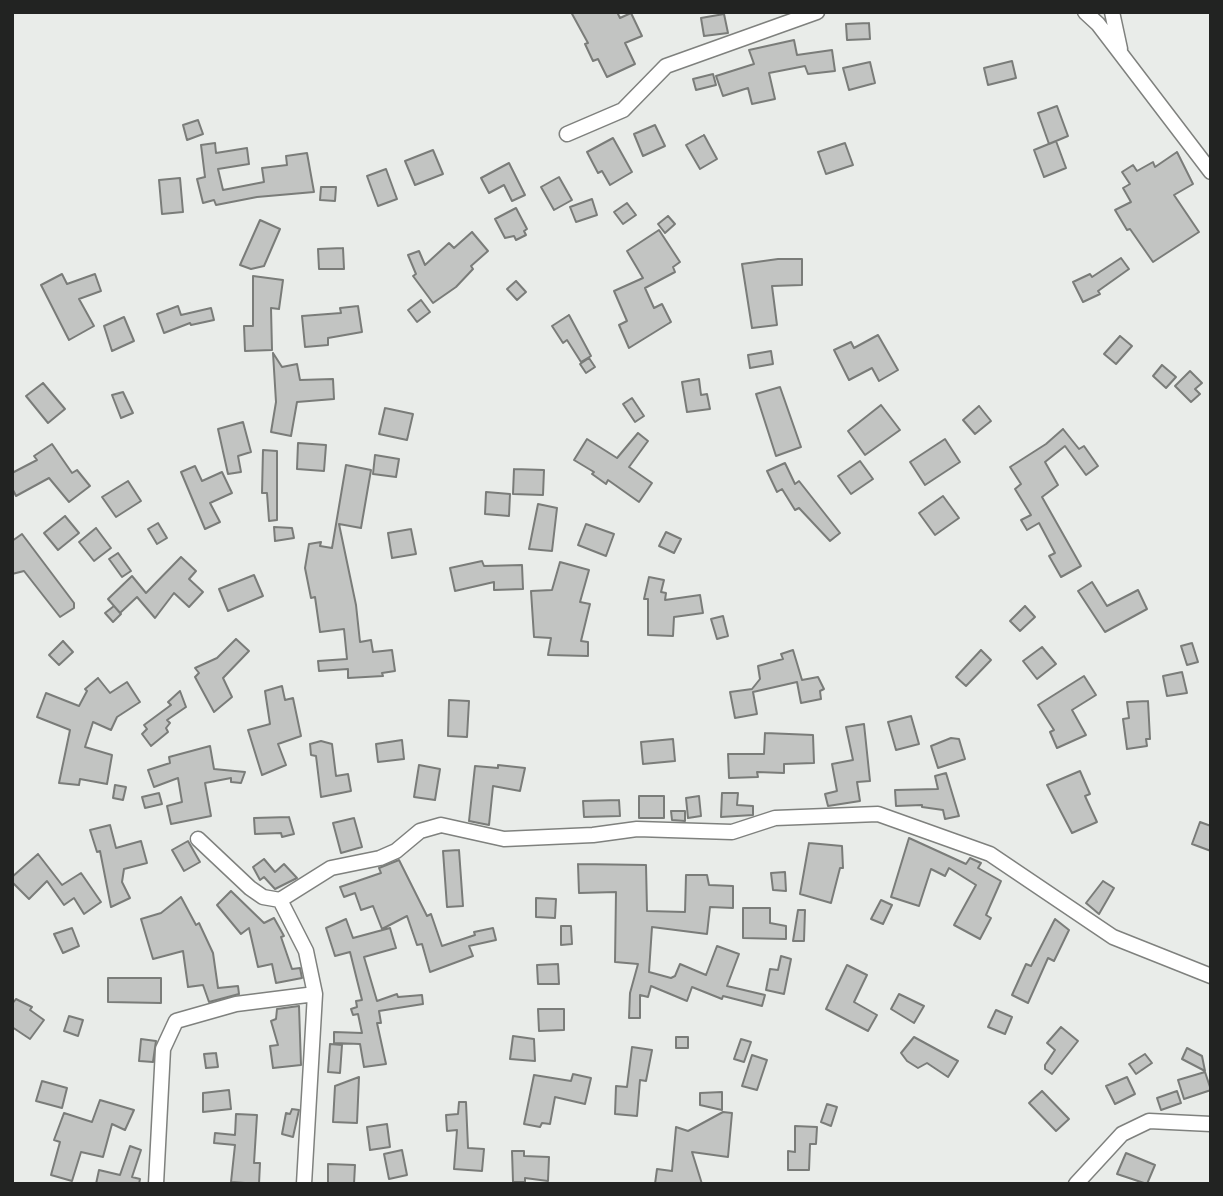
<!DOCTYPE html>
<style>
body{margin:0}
#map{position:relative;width:1223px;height:1196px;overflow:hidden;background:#e9ece9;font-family:Commissioner,sans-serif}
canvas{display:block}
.frame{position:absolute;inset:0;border:14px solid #222322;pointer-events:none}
</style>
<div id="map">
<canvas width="1223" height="1196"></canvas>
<div class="frame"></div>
</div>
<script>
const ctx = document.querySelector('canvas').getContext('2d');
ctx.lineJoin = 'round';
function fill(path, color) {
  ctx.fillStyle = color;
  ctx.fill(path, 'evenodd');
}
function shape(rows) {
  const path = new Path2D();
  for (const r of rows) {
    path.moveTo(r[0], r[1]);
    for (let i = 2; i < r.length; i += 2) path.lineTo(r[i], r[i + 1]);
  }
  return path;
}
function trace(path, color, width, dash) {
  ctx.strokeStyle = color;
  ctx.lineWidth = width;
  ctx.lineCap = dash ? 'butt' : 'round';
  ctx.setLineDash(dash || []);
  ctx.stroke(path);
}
const building = shape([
 [571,12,617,12,620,18,631,13,642,36,625,43,635,64,607,77,598,59,593,61,585,44,588,43,571,12],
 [724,14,728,33,704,36,701,18,724,14],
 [869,23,870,39,847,40,846,24,869,23],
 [794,40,797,55,832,50,835,71,808,74,805,66,769,73,775,99,752,104,748,88,723,96,716,76,754,64,749,50,794,40],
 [1012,61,1016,78,988,85,984,68,1012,61],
 [870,62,875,83,849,90,843,68,870,62],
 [713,74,716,85,696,90,693,79,713,74],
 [1057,106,1068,136,1049,144,1038,113,1057,106],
 [198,120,203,134,187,140,183,125,198,120],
 [655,125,665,146,643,156,634,134,655,125],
 [704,135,717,159,700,169,686,145,704,135],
 [613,138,632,172,610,185,602,171,598,173,587,152,613,138],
 [1056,141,1066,168,1044,177,1034,150,1056,141],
 [215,143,216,153,247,148,249,164,218,169,223,190,264,182,262,168,287,165,286,156,307,153,314,192,257,197,216,205,214,200,203,203,197,179,205,177,201,145,215,143],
 [845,143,853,165,826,174,818,152,845,143],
 [433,150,443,174,415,185,405,161,433,150],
 [1177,152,1193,184,1174,195,1199,232,1153,262,1130,229,1127,230,1115,210,1131,202,1123,188,1130,184,1122,172,1133,165,1137,171,1153,162,1155,167,1177,152],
 [509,163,525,195,512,201,504,185,489,193,481,178,509,163],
 [386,169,397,199,378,206,367,176,386,169],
 [559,177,572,200,554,210,541,187,559,177],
 [180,178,183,212,162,214,159,180,180,178],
 [321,187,336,187,335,201,320,200,321,187],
 [592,199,597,215,576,222,570,207,592,199],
 [627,203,636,215,623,224,614,212,627,203],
 [516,208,527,229,524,231,526,235,516,240,514,236,505,238,495,219,516,208],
 [668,216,675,224,665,233,658,224,668,216],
 [260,220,280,229,264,266,251,269,240,265,260,220],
 [659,230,680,262,673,267,675,272,645,288,654,308,662,304,671,322,629,348,619,325,627,321,614,291,643,278,627,251,659,230],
 [472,232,488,251,471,266,473,269,456,287,433,303,413,276,416,274,408,255,419,251,425,265,449,243,454,248,472,232],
 [343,248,344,269,319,269,318,249,343,248],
 [1121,258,1129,269,1098,291,1100,294,1083,302,1073,282,1090,274,1092,277,1121,258],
 [778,259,802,259,802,285,772,286,777,325,752,328,742,264,778,259],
 [62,274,67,284,95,274,101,291,79,299,94,326,69,340,41,285,62,274],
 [253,276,283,280,279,309,271,308,272,350,245,351,244,326,253,326,253,276],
 [516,281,526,292,517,300,507,289,516,281],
 [421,300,430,312,417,322,408,310,421,300],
 [178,306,181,315,211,308,214,320,191,325,190,323,164,333,157,314,178,306],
 [358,306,362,332,328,338,328,345,305,347,302,316,341,313,340,308,358,306],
 [569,315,591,356,581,362,567,340,563,343,552,326,569,315],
 [124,317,134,341,112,351,104,326,124,317],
 [878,335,898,370,879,381,872,368,849,380,834,350,851,342,854,348,878,335],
 [1120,336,1132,346,1116,364,1104,354,1120,336],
 [771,351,773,364,750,368,748,355,771,351],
 [273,353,282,367,297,364,300,380,333,379,334,399,297,402,291,436,271,432,276,402,273,353],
 [589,358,595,367,586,373,580,364,589,358],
 [1162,365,1176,377,1166,388,1153,376,1162,365],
 [1190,371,1202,383,1195,389,1200,394,1191,402,1175,386,1190,371],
 [699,379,701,395,707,394,710,409,687,412,682,382,699,379],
 [43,383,65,409,48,423,26,396,43,383],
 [780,387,801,447,776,456,756,394,780,387],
 [123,392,133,413,121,418,112,395,123,392],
 [632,398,644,416,635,422,623,404,632,398],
 [881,405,900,430,865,455,848,431,881,405],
 [979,406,991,421,975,434,963,420,979,406],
 [385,408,413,414,407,440,379,434,385,408],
 [243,422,251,452,238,456,241,472,228,474,218,429,243,422],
 [1063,429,1079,449,1084,446,1098,466,1086,475,1065,446,1045,462,1058,485,1042,497,1081,566,1061,577,1049,556,1055,553,1039,523,1027,530,1021,520,1031,515,1015,489,1021,484,1010,467,1046,444,1063,429],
 [638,433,648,441,629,467,652,483,639,502,608,480,606,484,592,474,594,472,574,460,587,439,617,458,638,433],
 [945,439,960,462,925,485,910,462,945,439],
 [298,443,326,445,324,471,297,469,298,443],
 [52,444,72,473,77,470,90,486,69,502,49,478,16,496,12,488,12,473,37,460,34,456,52,444],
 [263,450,277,451,277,520,269,521,267,493,262,493,263,450],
 [375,455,399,459,396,477,373,474,375,455],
 [860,461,873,479,851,494,838,476,860,461],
 [785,463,795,484,799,481,840,533,830,541,799,508,795,510,782,489,777,492,767,471,785,463],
 [346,465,371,470,361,528,339,524,356,605,360,642,371,640,373,652,392,650,395,671,382,673,383,676,348,678,348,669,319,671,318,661,347,659,344,629,320,632,315,597,311,598,305,568,309,544,321,542,320,546,332,548,346,465],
 [195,466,202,481,222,472,232,493,210,503,220,522,205,529,181,472,195,466],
 [514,469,544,470,543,495,513,494,514,469],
 [128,481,141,501,116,517,102,497,128,481],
 [486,492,510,494,509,516,485,514,486,492],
 [943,496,959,518,935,535,919,513,943,496],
 [538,504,557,508,552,551,529,549,538,504],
 [65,516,79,533,58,550,44,533,65,516],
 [158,523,167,538,157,544,148,529,158,523],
 [586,524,614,534,606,556,578,545,586,524],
 [274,527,292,528,294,538,275,541,274,527],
 [96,528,111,548,94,561,79,542,96,528],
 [411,529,416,554,392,558,388,533,411,529],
 [666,532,681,539,674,553,659,546,666,532],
 [22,534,74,603,74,608,60,617,24,571,12,574,12,541,22,534],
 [118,553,131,571,122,577,109,559,118,553],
 [181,557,196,571,189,579,203,592,189,607,174,593,155,618,137,597,120,613,108,599,132,576,146,593,181,557],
 [482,561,484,566,522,565,523,589,494,590,494,582,455,591,450,568,482,561],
 [560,562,589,570,580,602,590,604,581,641,588,642,588,656,548,655,551,638,534,637,531,591,552,590,560,562],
 [254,575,263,596,228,611,219,589,254,575],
 [649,577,664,580,661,592,666,593,665,600,700,595,703,613,674,617,673,636,648,635,648,599,644,599,649,577],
 [1092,582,1107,606,1138,590,1147,609,1105,632,1078,591,1092,582],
 [114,606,121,614,113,622,105,613,114,606],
 [1025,606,1035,617,1020,631,1010,621,1025,606],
 [723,616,728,636,717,639,711,619,723,616],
 [236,639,249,651,223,678,232,697,214,712,195,677,199,673,195,668,217,658,236,639],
 [63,641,73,652,59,665,49,655,63,641],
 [1192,643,1198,662,1187,665,1181,646,1192,643],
 [1042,647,1056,664,1037,679,1023,661,1042,647],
 [793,650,802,680,818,677,824,689,820,691,821,699,801,703,797,682,753,692,757,714,735,718,730,692,752,689,760,679,758,666,783,659,781,654,793,650],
 [981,650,991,660,966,686,956,677,981,650],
 [1182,672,1187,693,1167,696,1163,676,1182,672],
 [1084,676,1096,695,1072,710,1086,735,1057,748,1050,732,1054,730,1038,705,1084,676],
 [98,678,110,693,127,682,140,702,117,717,111,730,93,722,85,747,112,755,107,784,80,779,79,785,59,783,70,730,37,717,46,693,79,706,87,691,85,689,98,678],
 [282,686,285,700,293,698,301,736,278,744,286,765,262,775,248,730,270,724,265,691,282,686],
 [180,691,186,707,167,720,170,723,166,728,168,732,151,746,142,734,147,729,144,725,171,705,168,702,180,691],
 [449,700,469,701,467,737,448,736,449,700],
 [1148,701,1150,739,1146,739,1147,746,1127,749,1123,719,1129,718,1127,702,1148,701],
 [911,716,919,744,896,750,888,722,911,716],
 [864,724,870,781,857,782,860,801,828,806,825,794,837,791,832,764,853,760,846,727,864,724],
 [765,733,813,735,814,763,784,764,784,773,757,772,758,777,729,778,728,754,764,754,765,733],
 [951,738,959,739,965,759,938,768,931,746,951,738],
 [673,739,675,761,643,764,641,742,673,739],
 [402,740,404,759,378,762,376,744,402,740],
 [321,741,332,744,336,776,348,774,351,791,321,797,316,756,311,755,310,744,321,741],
 [210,746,214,769,245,772,241,783,231,782,231,778,205,783,211,816,171,824,167,806,182,802,178,778,154,787,148,770,170,763,169,757,210,746],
 [419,765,440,769,435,800,414,797,419,765],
 [498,765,525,768,520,791,493,786,489,825,469,821,475,766,498,768,498,765],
 [1080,771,1090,794,1085,796,1097,822,1072,833,1047,785,1080,771],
 [946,773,959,816,945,819,943,810,922,807,922,805,896,806,895,790,938,789,935,776,946,773],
 [115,785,126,787,123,800,113,798,115,785],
 [159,793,162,804,145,808,142,797,159,793],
 [722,793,738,793,737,805,753,806,753,815,721,817,722,793],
 [639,796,664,796,664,818,639,818,639,796],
 [699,796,701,816,688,818,686,798,699,796],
 [619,800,620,816,584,817,583,801,619,800],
 [671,811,685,811,685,821,672,820,671,811],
 [289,817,294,834,282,837,281,833,255,834,254,818,289,817],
 [354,818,362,847,341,853,333,823,354,818],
 [1200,822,1211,826,1211,851,1192,844,1200,822],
 [110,825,116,848,141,841,147,863,124,869,122,882,130,898,111,907,100,851,97,852,90,830,110,825],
 [909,838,966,864,970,858,981,863,978,868,1001,881,986,915,991,918,980,939,954,925,976,885,949,868,945,876,931,869,919,906,891,897,909,838],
 [188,841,200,862,184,871,172,850,188,841],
 [809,843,842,846,843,868,840,868,831,903,800,894,809,843],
 [459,850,463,906,447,907,443,851,459,850],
 [38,854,62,885,81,873,101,902,84,914,74,898,64,905,47,881,29,899,12,882,12,877,38,854],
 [264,859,275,872,284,864,297,878,275,889,264,877,260,880,253,867,264,859],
 [399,860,427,916,431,914,442,946,475,935,474,932,493,928,496,940,469,946,473,956,430,972,422,944,417,945,407,916,382,929,373,906,361,910,355,893,344,897,340,887,381,873,379,868,399,860],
 [578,864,646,865,647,911,685,912,686,875,707,875,709,885,733,886,733,908,710,907,707,934,652,927,649,972,671,978,675,976,680,964,706,975,717,946,739,954,727,986,765,995,762,1006,723,996,722,999,692,987,687,1001,651,986,648,997,640,995,640,1018,629,1018,630,993,638,964,615,962,616,892,579,893,578,864],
 [785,872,786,891,773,890,771,873,785,872],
 [1103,881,1114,888,1099,914,1086,903,1103,881],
 [231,891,264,923,274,918,284,936,281,937,292,969,300,968,302,978,276,983,272,964,258,967,249,928,241,934,217,905,231,891],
 [181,897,196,925,199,923,213,953,218,988,238,986,239,994,209,1002,203,985,188,987,183,951,153,959,141,919,161,913,181,897],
 [536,898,556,899,555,918,536,917,536,898],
 [881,900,892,905,883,924,871,919,881,900],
 [743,908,770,908,770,923,786,926,786,939,743,938,743,908],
 [798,910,805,910,804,941,793,941,798,910],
 [346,919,353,938,390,928,396,948,364,957,377,1001,397,994,398,997,422,995,423,1004,379,1011,381,1023,377,1023,386,1064,364,1067,360,1044,334,1043,334,1032,362,1033,358,1014,353,1015,351,1009,357,1007,356,1001,362,1000,350,952,335,956,326,928,346,919],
 [1055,919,1069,930,1054,961,1048,958,1028,1003,1012,995,1026,964,1031,966,1055,919],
 [561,926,571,926,572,944,561,945,561,926],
 [72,928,79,946,63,953,54,934,72,928],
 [781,956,791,959,784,994,766,990,770,969,778,970,781,956],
 [558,964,559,984,538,984,537,965,558,964],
 [847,965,867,975,854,1002,877,1015,868,1031,826,1009,847,965],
 [108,978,161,978,161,1003,108,1002,108,978],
 [899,994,924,1006,914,1023,891,1009,899,994],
 [16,999,32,1007,30,1010,44,1020,30,1039,12,1027,12,1004,16,999],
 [299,1006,301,1065,273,1068,270,1046,278,1045,271,1021,276,1019,277,1009,299,1006],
 [538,1009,564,1009,564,1030,539,1031,538,1009],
 [996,1010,1012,1017,1005,1034,988,1027,996,1010],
 [69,1016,83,1020,78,1036,64,1031,69,1016],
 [1061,1027,1078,1041,1052,1074,1045,1069,1045,1065,1055,1050,1047,1043,1061,1027],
 [513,1036,534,1039,535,1061,510,1059,513,1036],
 [676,1037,688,1037,688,1048,676,1048,676,1037],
 [914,1037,958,1061,948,1077,927,1063,918,1068,907,1061,901,1053,914,1037],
 [141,1039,156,1041,153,1062,139,1061,141,1039],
 [741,1039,751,1042,744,1062,734,1059,741,1039],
 [330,1044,342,1045,340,1073,328,1072,330,1044],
 [632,1047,652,1050,646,1081,640,1080,637,1116,615,1114,616,1086,627,1087,632,1047],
 [1187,1048,1202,1056,1205,1071,1182,1059,1187,1048],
 [216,1053,218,1067,206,1068,204,1054,216,1053],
 [1145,1054,1152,1063,1136,1074,1129,1064,1145,1054],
 [752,1055,767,1060,757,1090,742,1086,752,1055],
 [1205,1072,1211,1090,1184,1099,1178,1080,1205,1072],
 [573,1074,591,1078,585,1104,555,1097,550,1124,542,1123,540,1127,524,1124,534,1075,571,1081,573,1074],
 [359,1077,357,1123,333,1122,335,1086,359,1077],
 [1127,1077,1135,1094,1115,1104,1106,1086,1127,1077],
 [42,1081,67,1088,62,1108,36,1101,42,1081],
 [229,1090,231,1109,203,1112,203,1093,229,1090],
 [1042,1091,1069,1119,1056,1131,1029,1103,1042,1091],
 [1177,1091,1181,1103,1161,1110,1157,1098,1177,1091],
 [722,1092,722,1110,700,1105,700,1093,722,1092],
 [100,1100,134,1110,125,1130,112,1124,103,1157,81,1152,72,1181,51,1175,60,1142,54,1140,64,1113,92,1122,100,1100],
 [459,1102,466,1102,468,1148,484,1149,482,1171,454,1169,457,1130,447,1131,446,1115,458,1114,459,1102],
 [827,1104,837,1107,831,1126,821,1122,827,1104],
 [292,1109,299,1110,293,1137,282,1134,286,1113,290,1114,292,1109],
 [723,1112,732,1113,728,1157,692,1152,702,1184,655,1184,657,1169,672,1171,676,1127,688,1131,723,1112],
 [236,1114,257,1115,254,1163,260,1163,259,1184,231,1182,235,1145,214,1143,215,1133,235,1135,236,1114],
 [387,1124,390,1147,370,1150,367,1127,387,1124],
 [795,1126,817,1127,816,1144,810,1144,809,1170,788,1170,788,1151,795,1152,795,1126],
 [130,1146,141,1150,132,1177,140,1179,139,1184,96,1184,99,1170,120,1175,130,1146],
 [402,1150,407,1175,389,1179,384,1154,402,1150],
 [512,1151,524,1151,524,1156,549,1157,548,1181,525,1178,525,1182,513,1182,512,1151],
 [1126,1153,1155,1165,1147,1184,1117,1174,1126,1153],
 [328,1164,355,1165,354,1184,328,1183,328,1164]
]);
const minor = shape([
 [1085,12,1098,24,1211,172],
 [1112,12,1120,49],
 [567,134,623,110,666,66,817,12],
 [198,839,250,888,263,897,280,900,331,868,380,858,396,851,420,831,441,825,504,839,593,835,637,829,732,832,775,818,878,814,990,854,1113,937,1211,976],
 [280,900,306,951,315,994,304,1184],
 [156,1184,163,1049,176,1021,236,1004,315,994],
 [1076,1184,1122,1134,1149,1121,1211,1124]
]);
fill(building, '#c2c4c2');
trace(building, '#7a7c79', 2);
trace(minor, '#7f817e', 17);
trace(minor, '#fff', 14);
</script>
